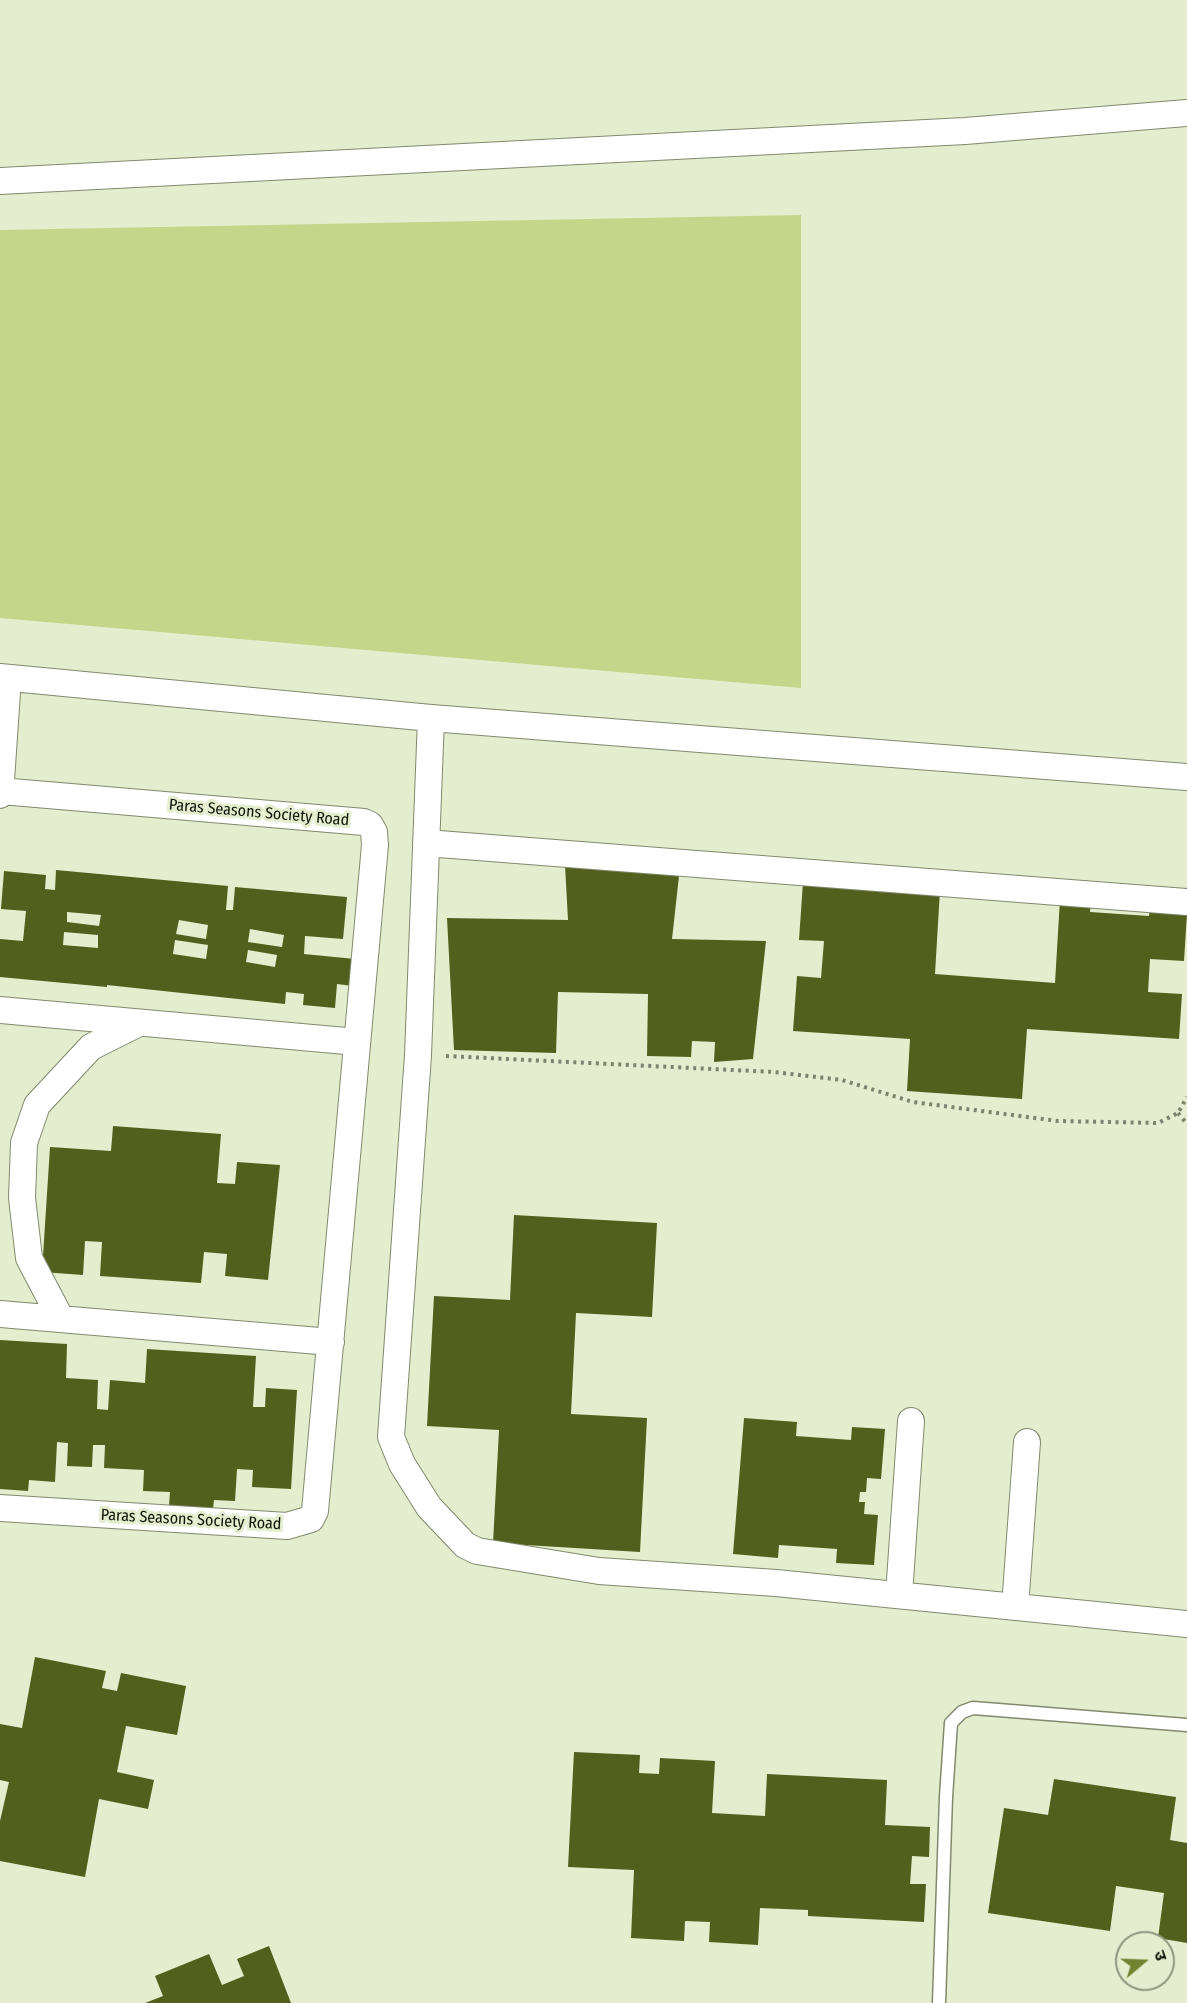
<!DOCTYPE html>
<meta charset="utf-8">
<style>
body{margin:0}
#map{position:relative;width:1187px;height:2003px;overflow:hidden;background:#e4edcd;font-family:"Fira Sans Condensed","Noto Sans Devanagari",sans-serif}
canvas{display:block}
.north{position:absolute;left:1115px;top:1931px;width:60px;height:60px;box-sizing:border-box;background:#e4edcd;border:2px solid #90967e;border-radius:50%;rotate:71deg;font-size:16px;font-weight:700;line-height:24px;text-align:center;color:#111308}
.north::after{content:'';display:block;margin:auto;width:21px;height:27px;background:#728231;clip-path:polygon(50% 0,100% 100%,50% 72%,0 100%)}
</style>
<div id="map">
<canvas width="1187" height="2003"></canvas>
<div class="north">उ</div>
</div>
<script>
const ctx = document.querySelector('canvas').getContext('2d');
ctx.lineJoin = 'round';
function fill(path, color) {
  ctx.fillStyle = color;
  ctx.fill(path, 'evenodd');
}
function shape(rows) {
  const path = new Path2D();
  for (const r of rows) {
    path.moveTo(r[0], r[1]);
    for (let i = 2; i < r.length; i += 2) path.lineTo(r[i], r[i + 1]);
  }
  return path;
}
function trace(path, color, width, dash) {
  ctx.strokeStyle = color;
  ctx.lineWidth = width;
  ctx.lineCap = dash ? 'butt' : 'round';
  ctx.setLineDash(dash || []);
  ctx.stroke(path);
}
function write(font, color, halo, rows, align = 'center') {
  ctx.font = font + ' "Fira Sans Condensed",sans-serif';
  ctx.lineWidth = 6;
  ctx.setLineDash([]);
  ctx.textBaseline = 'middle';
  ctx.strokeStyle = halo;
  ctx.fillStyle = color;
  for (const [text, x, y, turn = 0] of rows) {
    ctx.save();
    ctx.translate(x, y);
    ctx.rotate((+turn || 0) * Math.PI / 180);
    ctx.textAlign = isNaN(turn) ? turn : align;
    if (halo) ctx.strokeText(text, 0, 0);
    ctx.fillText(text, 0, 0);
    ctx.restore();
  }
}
const green = shape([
 [801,215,801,688,0,618,0,230]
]);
const building = shape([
 [565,865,680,867,672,939,766,941,753,1059,714,1062,715,1042,692,1041,691,1057,647,1056,648,994,558,992,556,1053,454,1050,447,918,568,920],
 [56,870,228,886,226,910,233,910,235,887,347,897,343,939,305,936,304,954,355,959,353,986,337,984,335,1008,303,1005,304,994,286,992,285,1004,107,985,107,987,0,977,0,939,23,941,26,911,1,909,4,871,46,875,45,889,55,890],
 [67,912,101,915,99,926,67,922],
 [179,920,208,925,206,939,176,934],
 [250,929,284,935,282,947,248,942],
 [64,932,98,935,98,948,63,945],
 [175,940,208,945,206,959,173,954],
 [248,950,277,955,275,967,246,962],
 [803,882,940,890,935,974,1055,983,1060,899,1091,901,1090,912,1149,916,1150,905,1187,914,1184,961,1150,959,1148,992,1182,994,1179,1039,1027,1029,1022,1099,907,1091,910,1039,793,1031,797,976,821,978,824,941,799,940],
 [113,1126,221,1134,217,1183,235,1184,237,1162,280,1165,268,1280,225,1276,227,1254,204,1252,201,1283,100,1276,102,1242,85,1241,83,1275,42,1272,50,1147,111,1151],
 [514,1215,657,1223,652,1317,576,1313,571,1414,647,1418,640,1552,493,1543,499,1430,427,1426,434,1296,510,1300],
 [0,1340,67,1344,66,1378,98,1380,97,1409,108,1410,110,1380,145,1383,147,1349,256,1356,253,1407,265,1407,266,1388,297,1390,291,1489,252,1487,253,1470,237,1469,235,1501,214,1500,213,1509,169,1506,170,1492,143,1491,144,1470,104,1468,105,1445,93,1445,92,1467,67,1466,68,1443,57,1442,55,1482,29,1480,28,1491,0,1489],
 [744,1418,797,1422,796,1436,851,1440,852,1427,885,1429,881,1479,867,1478,866,1492,860,1492,859,1502,865,1502,864,1514,878,1515,874,1565,836,1563,837,1549,779,1545,778,1558,733,1554],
 [35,1657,106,1671,102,1688,117,1691,121,1673,186,1686,177,1735,126,1726,117,1772,154,1780,148,1809,99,1799,85,1877,0,1861,0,1821,9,1782,0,1780,0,1724,22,1728],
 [574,1752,640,1755,639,1773,659,1774,660,1758,715,1761,712,1813,765,1816,767,1774,887,1780,885,1825,930,1827,929,1857,912,1856,910,1884,926,1884,924,1922,808,1916,808,1910,760,1908,758,1945,709,1942,710,1922,685,1921,684,1941,631,1938,634,1870,568,1867],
 [1054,1779,1176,1797,1170,1840,1187,1843,1187,1943,1158,1938,1164,1893,1116,1886,1110,1931,988,1913,1004,1808,1048,1815],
 [269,1946,291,2003,145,2003,163,1996,155,1976,209,1954,222,1985,244,1976,237,1959]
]);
const path = shape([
 [446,1056,774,1072,842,1080,913,1102,1058,1121,1158,1123,1178,1113,1187,1097],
 [1178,1113,1187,1124]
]);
const service = shape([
 [939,2003,946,1797,951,1723,962,1712,973,1708,1187,1725]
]);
const minor = shape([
 [0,181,965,131,1187,113],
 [0,677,431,718,1187,777],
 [431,718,418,1055,391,1437,402,1464,429,1507,465,1545,477,1551,599,1571,776,1583,1187,1624],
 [0,791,364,822,370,825,374,832,375,845,315,1511,311,1519,287,1526,0,1508],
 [0,795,8,678],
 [426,843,1187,902],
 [0,1010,357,1042],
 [0,1314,331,1342],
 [61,1319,29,1258,22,1198,24,1143,37,1105,91,1047,139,1023],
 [899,1595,911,1421],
 [1015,1607,1027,1442]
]);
const streetNames = [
 ["Paras Seasons Society Road",259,813,5],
 ["Paras Seasons Society Road",191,1520,3]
];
fill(green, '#c4d68a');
fill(building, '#525f1d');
trace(service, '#82896d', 15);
trace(minor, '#82896d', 28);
trace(path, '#7e836e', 4, [3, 4.5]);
trace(service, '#fff', 12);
trace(minor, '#fff', 26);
write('16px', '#111308', '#e4edcd', streetNames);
</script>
